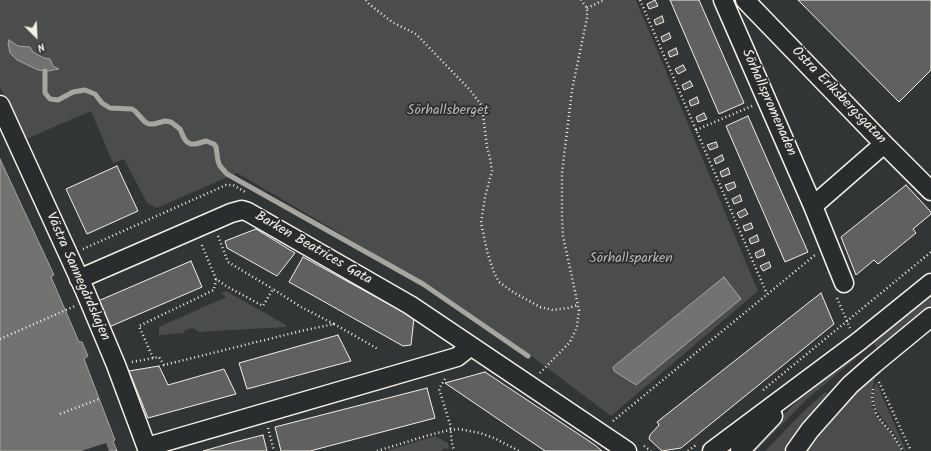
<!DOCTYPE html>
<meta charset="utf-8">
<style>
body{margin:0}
#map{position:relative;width:931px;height:451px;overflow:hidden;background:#323535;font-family:Kalam,sans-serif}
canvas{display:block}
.north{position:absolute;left:16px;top:16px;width:40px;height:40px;-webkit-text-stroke:3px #2a2d2e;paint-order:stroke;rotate:156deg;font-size:11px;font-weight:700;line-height:16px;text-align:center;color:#f4f1e8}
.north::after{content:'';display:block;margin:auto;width:14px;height:18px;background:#f4f1e8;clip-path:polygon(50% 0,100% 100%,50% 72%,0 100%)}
</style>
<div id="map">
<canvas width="931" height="451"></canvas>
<div class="north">N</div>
</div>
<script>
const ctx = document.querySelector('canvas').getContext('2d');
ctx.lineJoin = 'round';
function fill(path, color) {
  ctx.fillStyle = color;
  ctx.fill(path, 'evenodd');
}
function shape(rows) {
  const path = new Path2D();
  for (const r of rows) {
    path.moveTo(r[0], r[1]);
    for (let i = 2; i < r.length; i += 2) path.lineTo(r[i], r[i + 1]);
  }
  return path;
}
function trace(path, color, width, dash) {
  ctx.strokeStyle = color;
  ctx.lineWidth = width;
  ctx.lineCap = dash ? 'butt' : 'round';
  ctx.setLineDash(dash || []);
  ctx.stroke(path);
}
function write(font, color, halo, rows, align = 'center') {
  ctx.font = font + ' Kalam,sans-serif';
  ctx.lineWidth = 3.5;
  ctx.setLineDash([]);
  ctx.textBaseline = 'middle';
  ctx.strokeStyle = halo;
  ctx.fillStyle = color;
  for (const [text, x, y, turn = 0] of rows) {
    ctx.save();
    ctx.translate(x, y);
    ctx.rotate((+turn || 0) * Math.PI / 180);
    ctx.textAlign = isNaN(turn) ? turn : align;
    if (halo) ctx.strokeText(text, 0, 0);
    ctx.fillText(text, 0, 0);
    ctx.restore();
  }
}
const green = shape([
 [0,0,636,0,758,291,611,416,526,352,476,319,370,251,237,173,157,208,147,203,124,159,113,163,91,111,24,140,0,87],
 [931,290,931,306,878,349,871,340],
 [226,291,286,325,286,327,199,332,197,330,192,328,186,330,183,333,159,335,159,327,226,297,221,293],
 [862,347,862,353,807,399,756,451,749,451,804,394],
 [874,375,875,377,871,395,872,407,877,416,893,435,902,451,806,451,821,431,847,401],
 [876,382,906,451,904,451,895,434,882,418,875,407,873,395],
 [825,392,828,394,805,421,784,451,765,451,803,412],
 [435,436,448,443,449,449,444,448,442,451,386,451]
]);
const water = shape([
 [9,40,18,46,30,47,33,52,44,58,50,59,53,66,59,69,48,71,38,70,17,60,10,53,8,43,9,40],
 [0,159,54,275,51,277,79,342,82,342,88,356,84,359,115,440,113,441,117,451,0,451,0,159],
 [724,277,741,299,636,385,614,371,613,367,724,277]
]);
const pier = shape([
 [106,443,109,451,81,451]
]);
const stream = shape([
 [45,71,45,93,50,99,58,100,73,92,85,90,95,94,102,103,110,108,132,109,135,111,145,122,149,124,154,124,165,121,171,122,180,129,184,138,187,142,191,144,196,144,206,141,214,144,216,147,218,161,220,166,227,174,423,284,528,356]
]);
const building = shape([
 [655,0,658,6,649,9,647,4,655,0],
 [670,0,699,0,744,103,719,114,670,0],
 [798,0,931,0,931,70,899,102,798,0],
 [662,16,664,22,656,25,654,20,662,16],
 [669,33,671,38,663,42,661,37,669,33],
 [676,48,678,54,670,57,668,52,676,48],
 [683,65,686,70,678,74,675,69,683,65],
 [690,81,693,86,684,90,682,85,690,81],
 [697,97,699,103,691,106,689,101,697,97],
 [704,113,707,119,698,122,696,117,704,113],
 [748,116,808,252,785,262,726,126,748,116],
 [716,142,718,147,710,150,707,145,716,142],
 [722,155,724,160,716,164,714,159,722,155],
 [117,166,138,211,87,234,66,189,117,166],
 [728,168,730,174,722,177,720,172,728,168],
 [734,182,736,187,728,191,725,185,734,182],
 [906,185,931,212,931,214,913,229,916,233,878,264,874,260,856,275,841,237,906,185],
 [740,195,742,201,734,204,732,199,740,195],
 [745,209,748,214,740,218,737,213,745,209],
 [751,223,753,228,745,231,743,226,751,223],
 [256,229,295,253,277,276,227,248,225,241,256,229],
 [757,235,759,241,751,244,749,239,757,235],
 [763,249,765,255,757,258,755,253,763,249],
 [303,257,414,318,411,345,403,346,289,282,303,257],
 [191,261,202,287,109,327,98,301,191,261],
 [769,262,771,267,763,271,760,266,769,262],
 [821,293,834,324,681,448,662,451,649,439,650,435,659,425,657,422,821,293],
 [338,335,351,361,247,389,239,363,338,335],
 [159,366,168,385,224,369,236,394,148,418,129,371,159,366],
 [485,372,595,445,602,451,545,451,445,383,485,372],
 [427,388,435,418,310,451,281,451,275,427,427,388],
 [263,435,267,451,203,451,235,442,263,435]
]);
const path = shape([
 [366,0,369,4,392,22,416,34,470,90,482,106,487,147,490,158,492,171,485,197,481,223,488,255,494,272,499,282,513,292,540,307,553,310,568,308,578,305],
 [640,0,767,294],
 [587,8,604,0],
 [696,130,752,106],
 [218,236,228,262,273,289],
 [83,249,226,185,233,185,247,193],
 [837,298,850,328],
 [334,324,378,349],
 [0,339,75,306],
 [153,358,139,326,214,290,216,279],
 [132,362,159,357,164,365,301,331,334,324,301,307,273,289,263,306,226,286,216,279,201,243],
 [540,373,570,342,577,327,579,310,563,236,562,218,562,173,572,90,587,18,587,8,581,0],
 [445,379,439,389,450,424,452,443,454,451],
 [879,382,911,451],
 [873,389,872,399,876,413,881,421,891,432,903,451],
 [763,390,931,252],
 [60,414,99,399],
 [613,421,815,255],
 [268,428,274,451],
 [644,446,651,451],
 [116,451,117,451],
 [377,451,426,436,449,430,459,429,480,433,494,438,519,451],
 [688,451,696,445]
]);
const minor = shape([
 [723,0,813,206],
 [745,0,884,144,931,191],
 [0,105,85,291,116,365,148,451],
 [79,279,231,213,242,210,248,212,410,305,627,451],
 [844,283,813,206,884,144],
 [147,447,457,357,471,346],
 [712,451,858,342,931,283],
 [740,451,773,416],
 [795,451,810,430,850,385,874,364,931,317]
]);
const streetNames = [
 ["Östra Eriksbergsgatan",838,96,46],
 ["Sörhallspromenaden",768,103,66],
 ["Barken Beatrices Gata",313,249,30],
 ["Västra Sannegårdskajen",77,277,66]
];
const parkNames = [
 ["Sörhallsberget",448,112],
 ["Sörhallsparken",631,260]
];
fill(green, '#4b4d4c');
fill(water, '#727370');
trace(water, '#a6a5a0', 1);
fill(pier, '#323535');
trace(stream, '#a6a5a0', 5);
fill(building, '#5f605f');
trace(building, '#f4f1e8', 1);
trace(minor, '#f4f1e8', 21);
trace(path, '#f4f1e8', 2.5, [1, 3]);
trace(minor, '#2a2d2e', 18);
write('14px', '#f4f1e8', '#2a2d2e', streetNames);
write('14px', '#b9b8b1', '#2a2d2e', parkNames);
</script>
